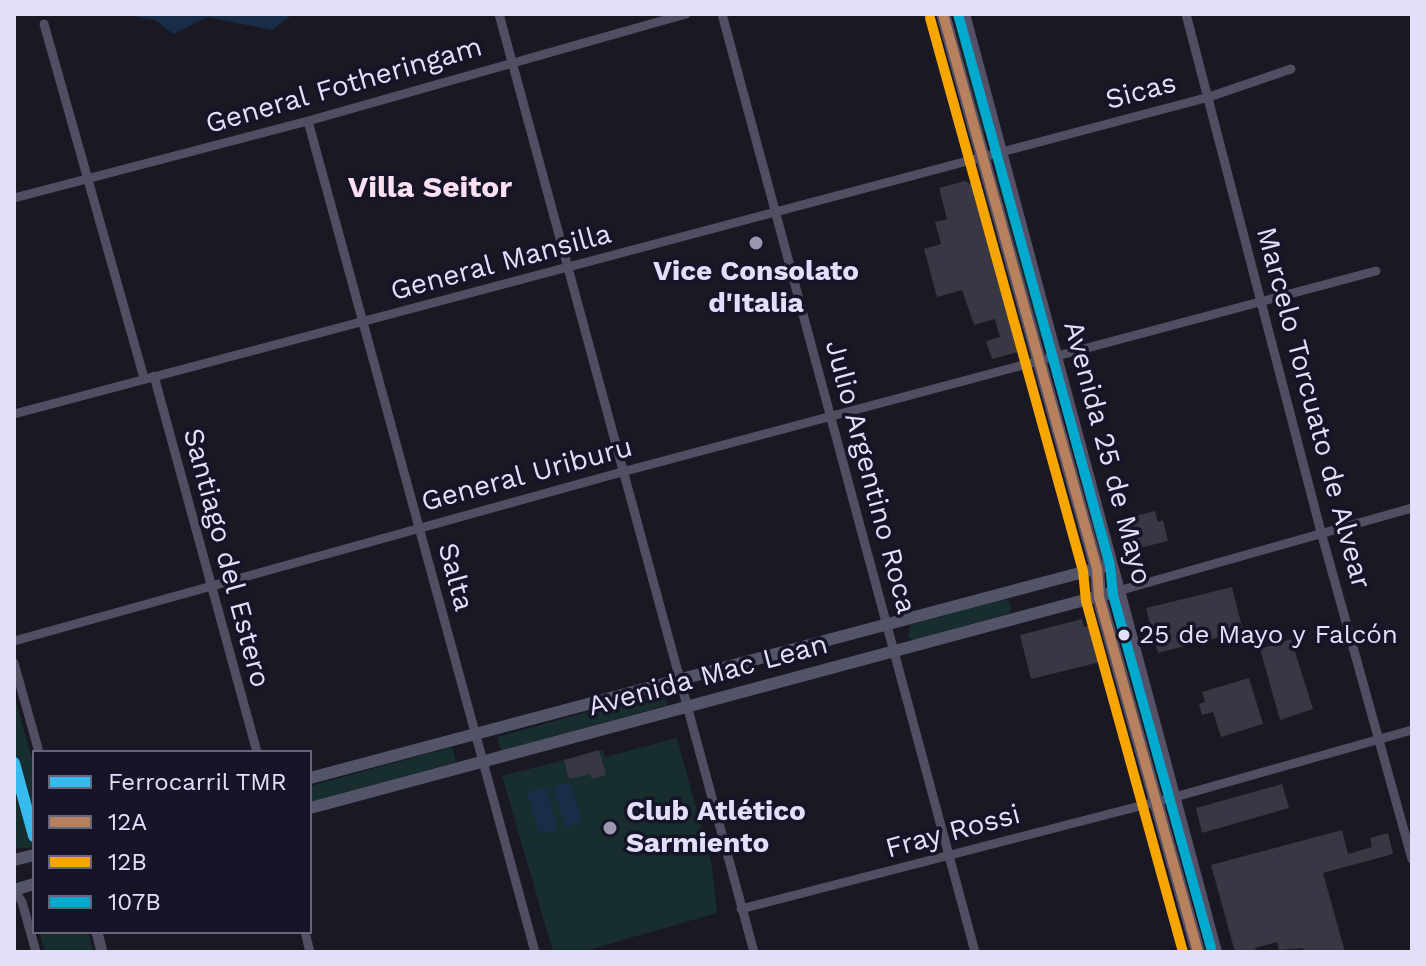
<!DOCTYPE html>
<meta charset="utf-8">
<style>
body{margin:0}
#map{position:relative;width:1426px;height:966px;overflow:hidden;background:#1a1823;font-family:"Work Sans",sans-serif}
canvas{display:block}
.frame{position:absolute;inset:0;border:16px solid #e1dffa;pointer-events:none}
.legend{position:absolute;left:32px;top:750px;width:280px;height:184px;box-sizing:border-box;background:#161427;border:2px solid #67657b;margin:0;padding:10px 14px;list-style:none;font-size:24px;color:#e1dffa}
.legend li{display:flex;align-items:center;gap:16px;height:40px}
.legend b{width:40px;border:2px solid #67657b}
</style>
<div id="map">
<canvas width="1426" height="966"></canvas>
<div class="frame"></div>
<ul class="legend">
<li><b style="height:10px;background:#37bbed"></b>Ferrocarril TMR</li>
<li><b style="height:10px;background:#b6815c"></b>12A</li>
<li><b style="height:10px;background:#f7a600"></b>12B</li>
<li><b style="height:10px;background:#00a9ce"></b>107B</li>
</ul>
</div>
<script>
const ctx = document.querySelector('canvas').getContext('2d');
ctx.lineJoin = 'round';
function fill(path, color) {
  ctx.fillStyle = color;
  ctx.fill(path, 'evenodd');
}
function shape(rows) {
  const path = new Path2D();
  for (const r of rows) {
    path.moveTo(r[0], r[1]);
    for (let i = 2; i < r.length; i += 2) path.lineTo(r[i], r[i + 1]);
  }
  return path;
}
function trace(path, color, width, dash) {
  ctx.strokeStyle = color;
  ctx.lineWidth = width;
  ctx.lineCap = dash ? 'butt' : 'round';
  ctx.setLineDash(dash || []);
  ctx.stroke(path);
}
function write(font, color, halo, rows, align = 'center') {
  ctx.font = font + ' "Work Sans",sans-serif';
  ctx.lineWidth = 7;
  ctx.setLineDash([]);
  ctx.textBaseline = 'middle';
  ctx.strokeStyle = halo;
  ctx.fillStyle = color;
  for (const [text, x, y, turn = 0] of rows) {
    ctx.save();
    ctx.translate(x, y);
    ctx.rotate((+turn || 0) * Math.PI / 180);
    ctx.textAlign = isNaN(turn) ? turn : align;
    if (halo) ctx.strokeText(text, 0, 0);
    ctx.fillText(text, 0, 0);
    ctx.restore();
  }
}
const green = shape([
 [952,14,956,14,987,131,983,132],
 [1000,174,1043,337,1040,338,996,175],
 [1003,599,1009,601,1012,609,1008,614,914,640,908,638,910,625],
 [1116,612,1159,774,1157,775,1113,614],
 [663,691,667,705,501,751,497,737],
 [14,695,34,766,34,847,30,848,14,848],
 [677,738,712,866,717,913,581,952,553,952,502,776,603,750,605,757],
 [452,747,456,762,310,802,310,786],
 [39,932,88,932,93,952,45,952]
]);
const water = shape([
 [123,14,293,14,272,30,207,17,173,34,155,20],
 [570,782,582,822,566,828,553,787],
 [546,787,558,829,539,834,527,792]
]);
const building = shape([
 [965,181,973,185,1018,352,992,359,986,341,1000,337,995,319,974,325,962,290,937,297,924,249,941,244,935,222,947,219,939,188],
 [1155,511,1158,522,1163,520,1168,541,1135,549,1131,517],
 [1232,587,1243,631,1158,653,1146,608],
 [1082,619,1084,627,1091,625,1100,662,1031,679,1020,635],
 [1291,639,1313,709,1280,720,1260,649],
 [1249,678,1263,724,1221,737,1213,712,1202,715,1199,704,1205,702,1202,692],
 [599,750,606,775,592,779,590,774,569,779,564,760],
 [1282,784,1289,808,1202,833,1196,808],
 [1342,830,1348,854,1372,847,1370,838,1388,833,1393,854,1323,873,1345,952,1304,952,1303,948,1279,950,1277,942,1255,948,1256,952,1235,952,1211,865]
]);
const minor = shape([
 [499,14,754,952],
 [722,14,975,952],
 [1186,14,1321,532,1412,859],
 [44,24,144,378],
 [308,121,535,952],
 [14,198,308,121,686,14],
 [154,376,257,752],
 [14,414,1209,97,1291,69],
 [1118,591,1412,508],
 [14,641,622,472,1376,271],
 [14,663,39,752],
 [14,890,22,902,36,952],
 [741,909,1175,797,1412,730],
 [305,932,310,952]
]);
const tertiary = shape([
 [97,932,102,952]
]);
const secondary = shape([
 [310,778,1106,566],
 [310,808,1118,591],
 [14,860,34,855],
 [14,890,34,884]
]);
const primary = shape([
 [943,14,1097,569,1099,597,1198,952],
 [963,14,1215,952]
]);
const bus1 = shape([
 [943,14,1097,569,1099,597,1198,952]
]);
const bus2 = shape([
 [930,18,1083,571,1086,601,1183,952]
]);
const bus3 = shape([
 [958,14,1110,565,1113,595,1211,948]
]);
const rail1 = shape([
 [14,763,34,836]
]);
const markers = [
 [756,243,8,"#9b99af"],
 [1124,635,7,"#e1dffa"],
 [610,828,8,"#9b99af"]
];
const busNames = [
 ["25 de Mayo y Falcón",1139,635]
];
const streetNames = [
 ["General Fotheringam",344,86,-16],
 ["Sicas",1141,92,-15],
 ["General Mansilla",501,263,-15],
 ["Marcelo Torcuato de Alvear",1313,408,75],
 ["Avenida 25 de Mayo",1107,453,75],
 ["General Uriburu",527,475,-15],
 ["Julio Argentino Roca",870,477,75],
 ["Santiago del Estero",226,558,75],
 ["Salta",455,577,75],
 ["Avenida Mac Lean",708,676,-15],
 ["Fray Rossi",953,832,-15]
];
const poiNames = [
 ["Vice Consolato",756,272],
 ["d'Italia",756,304],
 ["Club Atlético",626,812,"left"],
 ["Sarmiento",626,844,"left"]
];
const neighbourhoodNames = [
 ["Villa Seitor",430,188]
];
fill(green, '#182d2d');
fill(water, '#192d48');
fill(building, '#393744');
trace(minor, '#504f62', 9);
trace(tertiary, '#504f62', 11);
trace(secondary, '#535468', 12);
trace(primary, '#565066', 14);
trace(bus1, '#b6815c', 10);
trace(bus2, '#f7a600', 10);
trace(bus3, '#00a9ce', 10);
trace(rail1, '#37bbed', 12);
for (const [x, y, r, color] of markers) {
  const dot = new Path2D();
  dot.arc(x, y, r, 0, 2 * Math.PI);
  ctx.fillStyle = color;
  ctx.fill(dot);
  trace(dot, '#161427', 3);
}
write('26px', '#e1dffa', '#161427', busNames, 'left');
write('28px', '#e1dffa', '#161427', streetNames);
write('bold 28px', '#e1dffa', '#161427', poiNames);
write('bold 30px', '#fbe0f2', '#161427', neighbourhoodNames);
</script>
